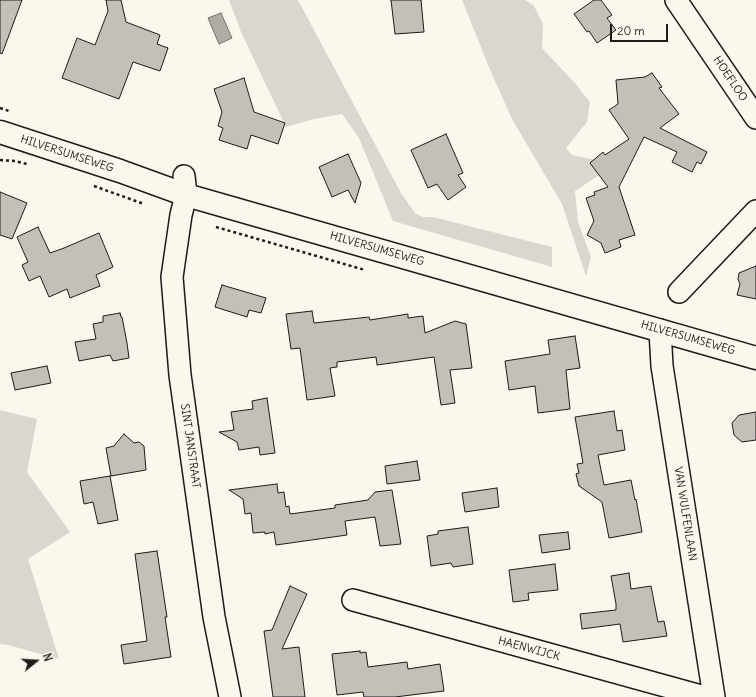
<!DOCTYPE html>
<style>
body{margin:0}
#map{position:relative;width:756px;height:697px;overflow:hidden;background:#fbf7ec;font-family:Delius,sans-serif}
canvas{display:block}
.north{position:absolute;left:16px;top:641px;width:40px;height:40px;-webkit-text-stroke:3px #fbf7ec;paint-order:stroke;rotate:72deg;font-size:11px;font-weight:700;line-height:16px;text-align:center;color:#1c1c1c}
.north::after{content:'';display:block;margin:auto;width:14px;height:18px;background:#1c1c1c;clip-path:polygon(50% 0,100% 100%,50% 72%,0 100%)}
.scale{position:absolute;left:610px;top:24px;width:58px;height:18px;box-sizing:border-box;border:2px solid #1c1c1c;border-top:0;padding-left:5px;font-size:12px;line-height:14px;white-space:nowrap;color:#1c1c1c;-webkit-text-stroke:3px #fbf7ec;paint-order:stroke}
</style>
<div id="map">
<canvas width="756" height="697"></canvas>
<div class="north">N</div>
<div class="scale">20 m</div>
</div>
<script>
const ctx = document.querySelector('canvas').getContext('2d');
ctx.lineJoin = 'round';
function fill(path, color) {
  ctx.fillStyle = color;
  ctx.fill(path, 'evenodd');
}
function shape(rows) {
  const path = new Path2D();
  for (const r of rows) {
    path.moveTo(r[0], r[1]);
    for (let i = 2; i < r.length; i += 2) path.lineTo(r[i], r[i + 1]);
  }
  return path;
}
function trace(path, color, width, dash) {
  ctx.strokeStyle = color;
  ctx.lineWidth = width;
  ctx.lineCap = dash ? 'butt' : 'round';
  ctx.setLineDash(dash || []);
  ctx.stroke(path);
}
function write(font, color, halo, rows, align = 'center') {
  ctx.font = font + ' Delius,sans-serif';
  ctx.lineWidth = 4;
  ctx.setLineDash([]);
  ctx.textBaseline = 'middle';
  ctx.strokeStyle = halo;
  ctx.fillStyle = color;
  for (const [text, x, y, turn = 0] of rows) {
    ctx.save();
    ctx.translate(x, y);
    ctx.rotate((+turn || 0) * Math.PI / 180);
    ctx.textAlign = isNaN(turn) ? turn : align;
    if (halo) ctx.strokeText(text, 0, 0);
    ctx.fillText(text, 0, 0);
    ctx.restore();
  }
}
const green = shape([
 [229,0,298,0,401,193,415,213,423,217,433,217,552,247,552,267,393,221,359,138,342,114,314,119,286,127,241,32],
 [462,0,525,0,534,6,543,24,542,48,574,82,590,102,587,122,566,148,572,155,596,160,607,170,575,191,578,222,591,257,586,276,562,204,512,119,491,72],
 [0,410,37,419,27,472,70,532,28,559,59,659,8,645,0,644]
]);
const water = shape([
 [221,13,232,38,219,44,208,18,221,13]
]);
const building = shape([
 [0,0,22,0,2,54,0,53,0,0],
 [106,0,121,0,126,22,160,35,157,44,168,48,160,71,133,62,119,99,62,78,77,38,95,45,108,11,106,0],
 [391,0,421,0,424,32,395,34,391,0],
 [594,0,601,0,612,15,607,18,616,30,597,43,589,31,587,32,574,14,594,0],
 [652,73,662,87,659,88,679,114,660,128,707,152,701,164,697,162,692,172,672,162,677,152,644,137,619,187,635,235,619,240,621,247,605,253,601,243,587,235,594,221,586,198,595,195,594,192,608,187,590,163,603,152,605,155,629,139,609,110,618,104,616,80,645,77,652,73],
 [244,78,254,112,285,123,278,144,251,135,247,149,219,140,223,128,218,126,222,112,214,89,244,78],
 [446,134,463,173,458,175,466,187,448,200,437,184,428,188,411,150,446,134],
 [348,154,361,183,355,203,348,190,332,197,319,167,348,154],
 [0,192,27,203,12,239,0,235,0,192],
 [38,227,50,253,64,248,99,233,113,267,96,275,100,286,70,298,67,289,49,297,40,276,29,281,22,265,28,262,17,237,38,227],
 [756,266,756,299,737,295,740,284,738,279,739,273,756,266],
 [222,285,266,298,261,313,249,310,247,317,215,307,222,285],
 [312,311,314,323,369,317,370,320,408,314,408,318,423,316,425,333,455,321,466,324,472,368,450,370,455,403,441,405,434,357,377,365,376,357,337,362,337,367,330,368,335,396,307,400,300,348,291,349,286,314,312,311],
 [120,313,121,317,122,317,127,343,129,358,113,361,110,355,79,361,75,342,96,339,93,324,103,322,103,316,120,313],
 [575,336,580,368,566,370,570,409,538,413,535,386,509,390,505,361,550,354,548,340,575,336],
 [47,366,51,383,15,390,11,373,47,366],
 [267,398,275,453,260,455,259,447,239,450,237,442,219,432,234,430,231,412,253,409,252,401,267,398],
 [614,411,617,431,622,430,625,450,598,455,604,485,631,480,635,500,636,499,642,532,609,538,602,502,579,486,576,474,579,473,577,464,583,463,575,417,614,411],
 [756,412,756,440,742,442,734,435,732,423,739,415,756,412],
 [124,434,134,443,139,442,144,446,146,470,111,476,106,448,114,446,124,434],
 [417,461,420,480,387,484,385,466,417,461],
 [110,476,118,520,98,524,93,502,84,504,80,481,110,476],
 [277,484,278,493,284,492,286,507,289,506,290,514,335,508,335,505,368,500,375,492,392,490,401,544,380,546,375,517,345,521,347,535,276,545,274,532,265,534,265,532,253,533,251,513,245,514,243,499,229,490,277,484],
 [497,488,499,507,465,512,462,493,497,488],
 [468,527,473,564,453,567,451,563,431,566,427,536,438,534,438,531,468,527],
 [568,532,570,549,542,553,539,535,568,532],
 [157,551,167,617,165,617,171,657,124,664,121,645,147,641,135,554,157,551],
 [555,564,558,590,528,593,529,600,513,602,509,570,555,564],
 [629,573,631,589,651,586,658,622,664,621,667,636,623,642,620,624,582,629,580,614,616,610,616,604,611,576,629,573],
 [290,586,307,594,282,649,299,647,305,697,273,697,264,631,272,630,290,586],
 [360,651,360,653,366,652,368,667,407,662,408,669,440,664,444,691,395,697,364,697,363,692,337,695,332,654,360,651]
]);
const path = shape([
 [0,108,9,111],
 [0,160,15,161,27,164],
 [94,186,144,204],
 [216,227,365,270]
]);
const minor = shape([
 [676,0,756,118],
 [184,176,186,195,181,215,172,277,180,375,214,617,230,697],
 [679,292,756,211],
 [660,330,662,366,714,697],
 [353,600,705,697]
]);
const major = shape([
 [0,132,120,171,186,195,756,358]
]);
const streetNames = [
 ["HOEFLOO",730,79,56],
 ["HILVERSUMSEWEG",67,154,18],
 ["HILVERSUMSEWEG",377,249,16],
 ["HILVERSUMSEWEG",688,338,16],
 ["SINT JANSTRAAT",190,446,82],
 ["VAN WULFENLAAN",685,514,81],
 ["HAENWIJCK",529,649,15]
];
fill(green, '#dad7ce');
fill(water, '#afaca5');
trace(water, '#74726e', 1);
fill(building, '#c3c0b8');
trace(building, '#1c1c1c', 1);
trace(minor, '#1c1c1c', 24);
trace(major, '#1c1c1c', 25);
trace(path, '#1c1c1c', 2.5, [3, 3]);
trace(minor, '#fbf7ec', 21);
trace(major, '#fbf7ec', 22);
write('11px', '#1c1c1c', '#fbf7ec', streetNames);
</script>
